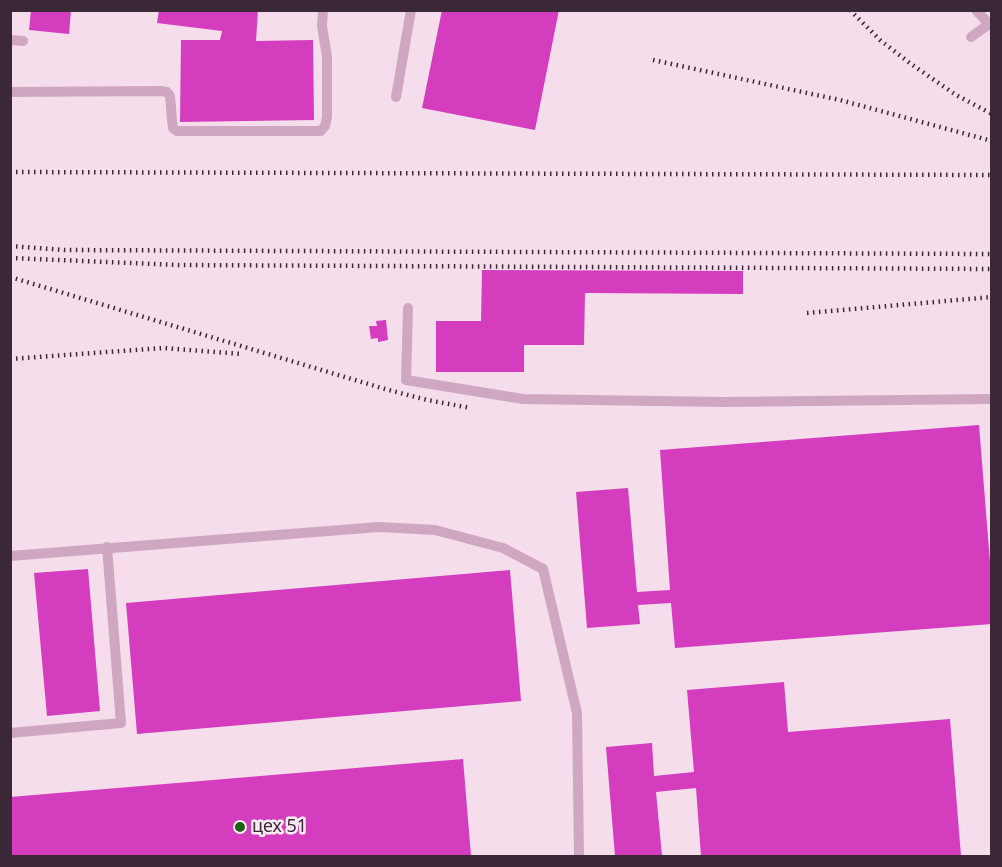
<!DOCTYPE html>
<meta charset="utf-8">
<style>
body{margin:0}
#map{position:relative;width:1002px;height:867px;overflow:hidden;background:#f5ddeb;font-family:"Noto Sans",sans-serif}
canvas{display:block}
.frame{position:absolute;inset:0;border:12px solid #3b2837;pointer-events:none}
</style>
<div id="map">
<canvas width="1002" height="867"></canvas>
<div class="frame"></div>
</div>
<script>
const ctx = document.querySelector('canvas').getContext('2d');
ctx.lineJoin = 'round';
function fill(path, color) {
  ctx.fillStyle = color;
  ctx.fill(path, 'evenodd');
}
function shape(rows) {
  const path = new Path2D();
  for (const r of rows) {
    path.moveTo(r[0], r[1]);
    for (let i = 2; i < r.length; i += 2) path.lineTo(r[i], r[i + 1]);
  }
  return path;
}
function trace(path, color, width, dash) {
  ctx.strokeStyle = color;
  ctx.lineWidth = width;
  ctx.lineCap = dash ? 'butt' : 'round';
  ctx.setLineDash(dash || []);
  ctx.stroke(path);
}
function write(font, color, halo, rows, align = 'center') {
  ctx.font = font + ' "Noto Sans",sans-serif';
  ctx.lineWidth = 5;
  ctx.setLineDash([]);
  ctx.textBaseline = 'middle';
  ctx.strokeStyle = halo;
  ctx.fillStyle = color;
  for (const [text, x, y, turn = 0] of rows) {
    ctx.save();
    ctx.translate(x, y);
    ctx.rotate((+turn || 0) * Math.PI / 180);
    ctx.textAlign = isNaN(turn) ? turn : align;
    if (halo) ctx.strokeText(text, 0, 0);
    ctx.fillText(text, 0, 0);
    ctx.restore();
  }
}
const building = shape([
 [31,10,71,10,69,34,29,30],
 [159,10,258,10,256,41,313,40,314,120,180,122,181,40,220,40,222,31,157,23],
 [442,10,559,10,535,130,422,108],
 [482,270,743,271,743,294,585,293,584,345,524,345,524,372,436,372,436,321,481,321],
 [386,320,388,340,378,342,378,338,371,339,369,326,377,326,376,321],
 [979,425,992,587,992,624,675,648,671,603,638,605,640,624,587,628,576,492,628,488,637,592,670,590,660,450],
 [88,569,100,711,47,716,34,573],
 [510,570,521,701,137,734,126,603],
 [784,682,788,732,950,719,961,856,701,856,696,788,656,792,662,856,615,856,606,747,652,743,654,776,694,772,687,690],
 [463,759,471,856,10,856,10,797]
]);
const service = shape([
 [976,10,989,24],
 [971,37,992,22],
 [10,40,23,41],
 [10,92,161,91,167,92,170,96,172,120,173,128,177,131,321,131,325,126,327,117,327,57,322,26,323,10],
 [396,97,411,10],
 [408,308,406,380,523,399,723,402,992,399],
 [10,556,379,527,435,530,503,548,543,569,577,713,579,856],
 [10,733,121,723,107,547]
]);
const rail = shape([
 [850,10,880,40,911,64,956,95,992,114],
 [653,60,840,100,992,141],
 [10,172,992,175],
 [10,246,64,250,992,254],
 [10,258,178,265,992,269],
 [10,277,385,389,427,400,471,408],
 [807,313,992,297],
 [10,359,163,348,242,354]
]);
const markers = [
 [240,827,6,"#1b6218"]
];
const poiNames = [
 ["цех 51",252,827]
];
fill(building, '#d33dbe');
trace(service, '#cfa7c1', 10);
trace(rail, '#3b2837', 4.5, [1.5, 4.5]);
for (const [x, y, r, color] of markers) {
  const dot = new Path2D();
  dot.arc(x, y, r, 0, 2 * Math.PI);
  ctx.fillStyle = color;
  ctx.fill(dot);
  trace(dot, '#fceaf4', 2);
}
write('18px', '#3b2837', '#fceaf4', poiNames, 'left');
</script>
